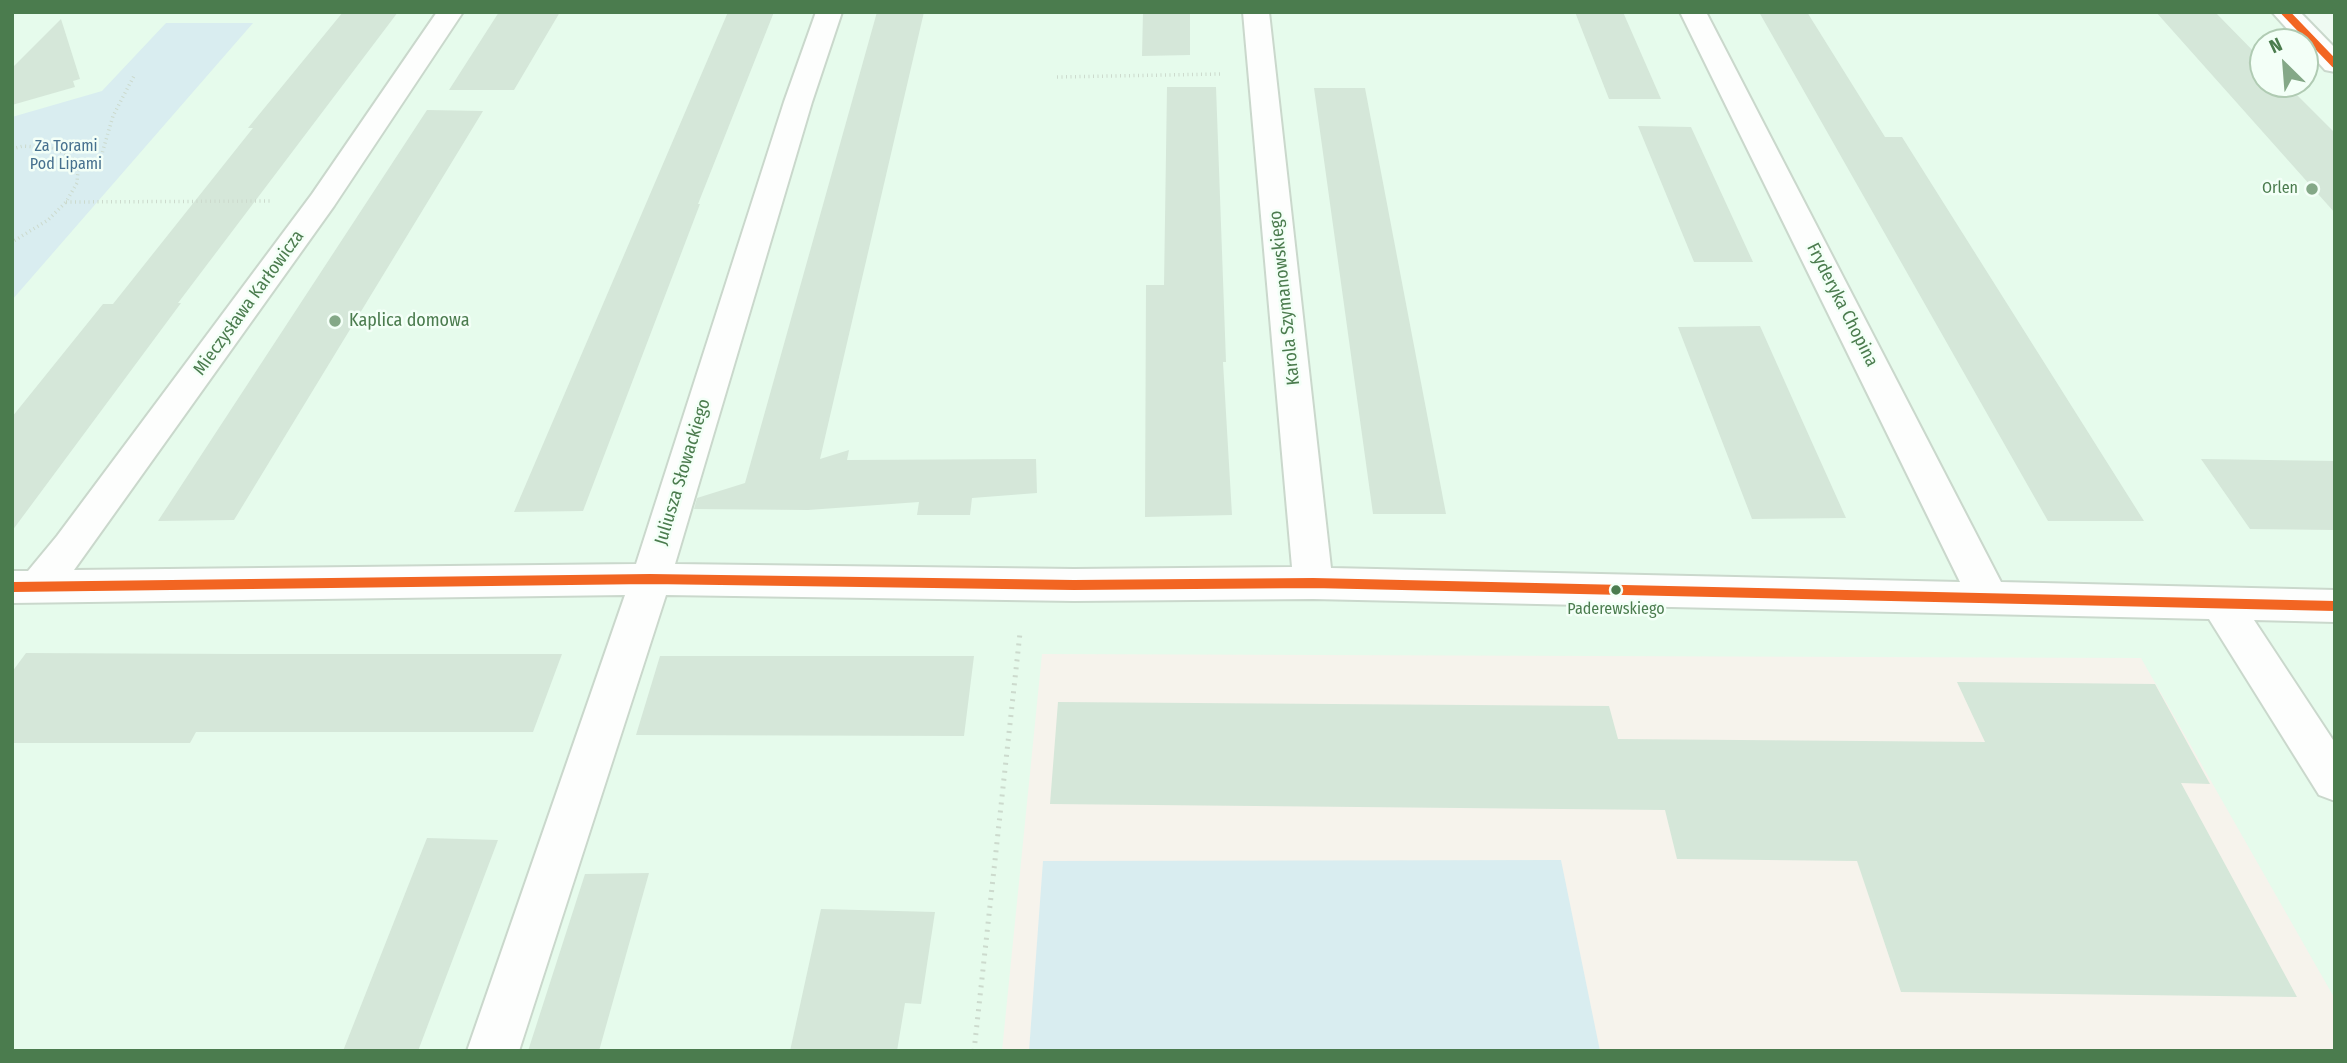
<!DOCTYPE html>
<meta charset="utf-8">
<style>
body{margin:0}
#map{position:relative;width:2347px;height:1063px;overflow:hidden;background:#effaf2;font-family:"Fira Sans Condensed",sans-serif}
canvas{display:block}
.frame{position:absolute;inset:0;border:14px solid #4b7c4e;pointer-events:none}
.north{position:absolute;left:2249px;top:28px;width:70px;height:70px;box-sizing:border-box;background:#f3fff7;border:2px solid #b0cbb3;border-radius:50%;rotate:335deg;font-size:19px;font-weight:700;line-height:28px;text-align:center;color:#4b7c4e}
.north::after{content:'';display:block;margin:auto;width:24px;height:32px;background:#84a887;clip-path:polygon(50% 0,100% 100%,50% 72%,0 100%)}
</style>
<div id="map">
<canvas width="2347" height="1063"></canvas>
<div class="frame"></div>
<div class="north">N</div>
</div>
<script>
const ctx = document.querySelector('canvas').getContext('2d');
ctx.lineJoin = 'round';
function fill(path, color) {
  ctx.fillStyle = color;
  ctx.fill(path, 'evenodd');
}
function shape(rows) {
  const path = new Path2D();
  for (const r of rows) {
    path.moveTo(r[0], r[1]);
    for (let i = 2; i < r.length; i += 2) path.lineTo(r[i], r[i + 1]);
  }
  return path;
}
function trace(path, color, width, dash) {
  ctx.strokeStyle = color;
  ctx.lineWidth = width;
  ctx.lineCap = dash ? 'butt' : 'round';
  ctx.setLineDash(dash || []);
  ctx.stroke(path);
}
function write(font, color, halo, rows, align = 'center') {
  ctx.font = font + ' "Fira Sans Condensed",sans-serif';
  ctx.lineWidth = 5;
  ctx.setLineDash([]);
  ctx.textBaseline = 'middle';
  ctx.strokeStyle = halo;
  ctx.fillStyle = color;
  for (const [text, x, y, turn = 0] of rows) {
    ctx.save();
    ctx.translate(x, y);
    ctx.rotate((+turn || 0) * Math.PI / 180);
    ctx.textAlign = isNaN(turn) ? turn : align;
    if (halo) ctx.strokeText(text, 0, 0);
    ctx.fillText(text, 0, 0);
    ctx.restore();
  }
}
const residential = shape([
 [12,12,2270,12,2300,42,2263,42,2263,84,2305,84,2305,47,2335,77,2335,1051,12,1051]
]);
const education = shape([
 [1042,654,2141,658,2335,999,2335,1051,1002,1051]
]);
const green = shape([
 [166,23,253,23,12,300,12,117,102,91],
 [1561,860,1600,1051,1029,1051,1043,861]
]);
const building = shape([
 [343,12,398,12,178,303,181,303,12,531,12,417,103,304,113,304,253,128,248,128],
 [499,12,560,12,514,90,449,90],
 [728,12,774,12,698,204,700,204,583,511,514,512],
 [877,12,924,12,820,459,849,450,847,460,1036,459,1037,493,972,498,970,515,917,515,919,502,808,510,694,509,697,498,745,483],
 [1143,12,1190,12,1190,55,1142,56],
 [1575,12,1623,12,1661,99,1609,99],
 [1759,12,1807,12,1885,137,1902,137,2144,521,2048,521],
 [2156,12,2215,12,2263,61,2263,84,2286,84,2335,133,2335,213],
 [61,19,80,79,73,81,75,87,12,105,12,68],
 [1167,87,1216,87,1226,362,1223,362,1232,515,1145,517,1146,285,1164,285],
 [1314,88,1365,88,1446,514,1373,514],
 [427,110,483,111,234,520,158,521],
 [1638,126,1691,127,1753,262,1694,262],
 [1760,326,1797,409,1846,518,1752,519,1678,327],
 [2201,459,2335,461,2335,530,2250,529],
 [26,653,240,654,562,654,533,732,196,732,190,743,12,743,12,672],
 [660,656,974,656,964,736,636,735],
 [1957,682,2155,684,2210,784,2181,783,2297,997,1901,992,1857,861,1677,859,1665,810,1050,804,1058,702,1609,706,1618,739,1985,742],
 [427,838,498,840,418,1051,343,1051],
 [649,873,599,1051,528,1051,585,874],
 [821,909,935,912,921,1004,905,1003,897,1051,790,1051]
]);
const pathFar1 = shape([
 [1057,77,1221,74],
 [12,149,23,146,52,148,71,156,78,170,77,183,66,202,48,220,12,242],
 [78,170,101,157,113,116,135,74],
 [66,202,272,201]
]);
const path = shape([
 [974,1051,1020,633]
]);
const minor = shape([
 [437,12,463,12,334,206,74,570,636,564,784,102,816,12,842,12,812,102,675,564,1074,569,1292,567,1243,12,1269,12,1331,568,1960,582,1680,12,1706,12,2001,582,2335,590,2335,622,2254,620,2335,743,2335,801,2319,795,2209,619,1313,599,1074,601,666,595,519,1051,467,1051,625,595,12,603,12,571,28,571,57,536,312,194,437,12],
 [2272,12,2300,12,2335,48,2335,72,2325,70,2305,48,2305,42,2299,42,2272,12]
]);
const bus1Far1 = shape([
 [2285,12,2335,64]
]);
const bus1 = shape([
 [12,587,650,579,1074,585,1313,583,2335,606]
]);
const markers = [
 [2312,189,7,"#84a887"],
 [335,321,7,"#84a887"],
 [1616,590,6,"#4b7c4e"]
];
const farParknames = [
 ["Za Torami",66,147],
 ["Pod Lipami",66,165]
];
const farPoinames = [
 ["Orlen",2298,189]
];
const busNames = [
 ["Paderewskiego",1616,610]
];
const streetNames = [
 ["Karola Szymanowskiego",1285,298,-96],
 ["Mieczysława Karłowicza",249,303,-54],
 ["Fryderyka Chopina",1842,305,63],
 ["Juliusza Słowackiego",683,472,-73]
];
const poiNames = [
 ["Kaplica domowa",349,321]
];
fill(residential, '#e6fbec');
fill(education, '#f6f3ec');
fill(green, '#d9edf0');
fill(building, '#d5e7d9');
trace(minor, '#cad8cc', 4);
trace(pathFar1, '#ccdacd', 3.5, [1, 3.5]);
trace(path, '#ccdacd', 5, [2, 6]);
fill(minor, '#fdfefd');
trace(bus1Far1, '#f26522', 8);
trace(bus1, '#f26522', 10);
for (const [x, y, r, color] of markers) {
  const dot = new Path2D();
  dot.arc(x, y, r, 0, 2 * Math.PI);
  ctx.fillStyle = color;
  ctx.fill(dot);
  trace(dot, '#f3fff7', 2.5);
}
write('16px', '#47718f', '#f3fff7', farParknames);
write('16px', '#4b7c4e', '#f3fff7', farPoinames, 'right');
write('16px', '#4b7c4e', '#f3fff7', busNames);
write('18px', '#4b7c4e', '#f3fff7', streetNames);
write('18px', '#4b7c4e', '#f3fff7', poiNames, 'left');
</script>
